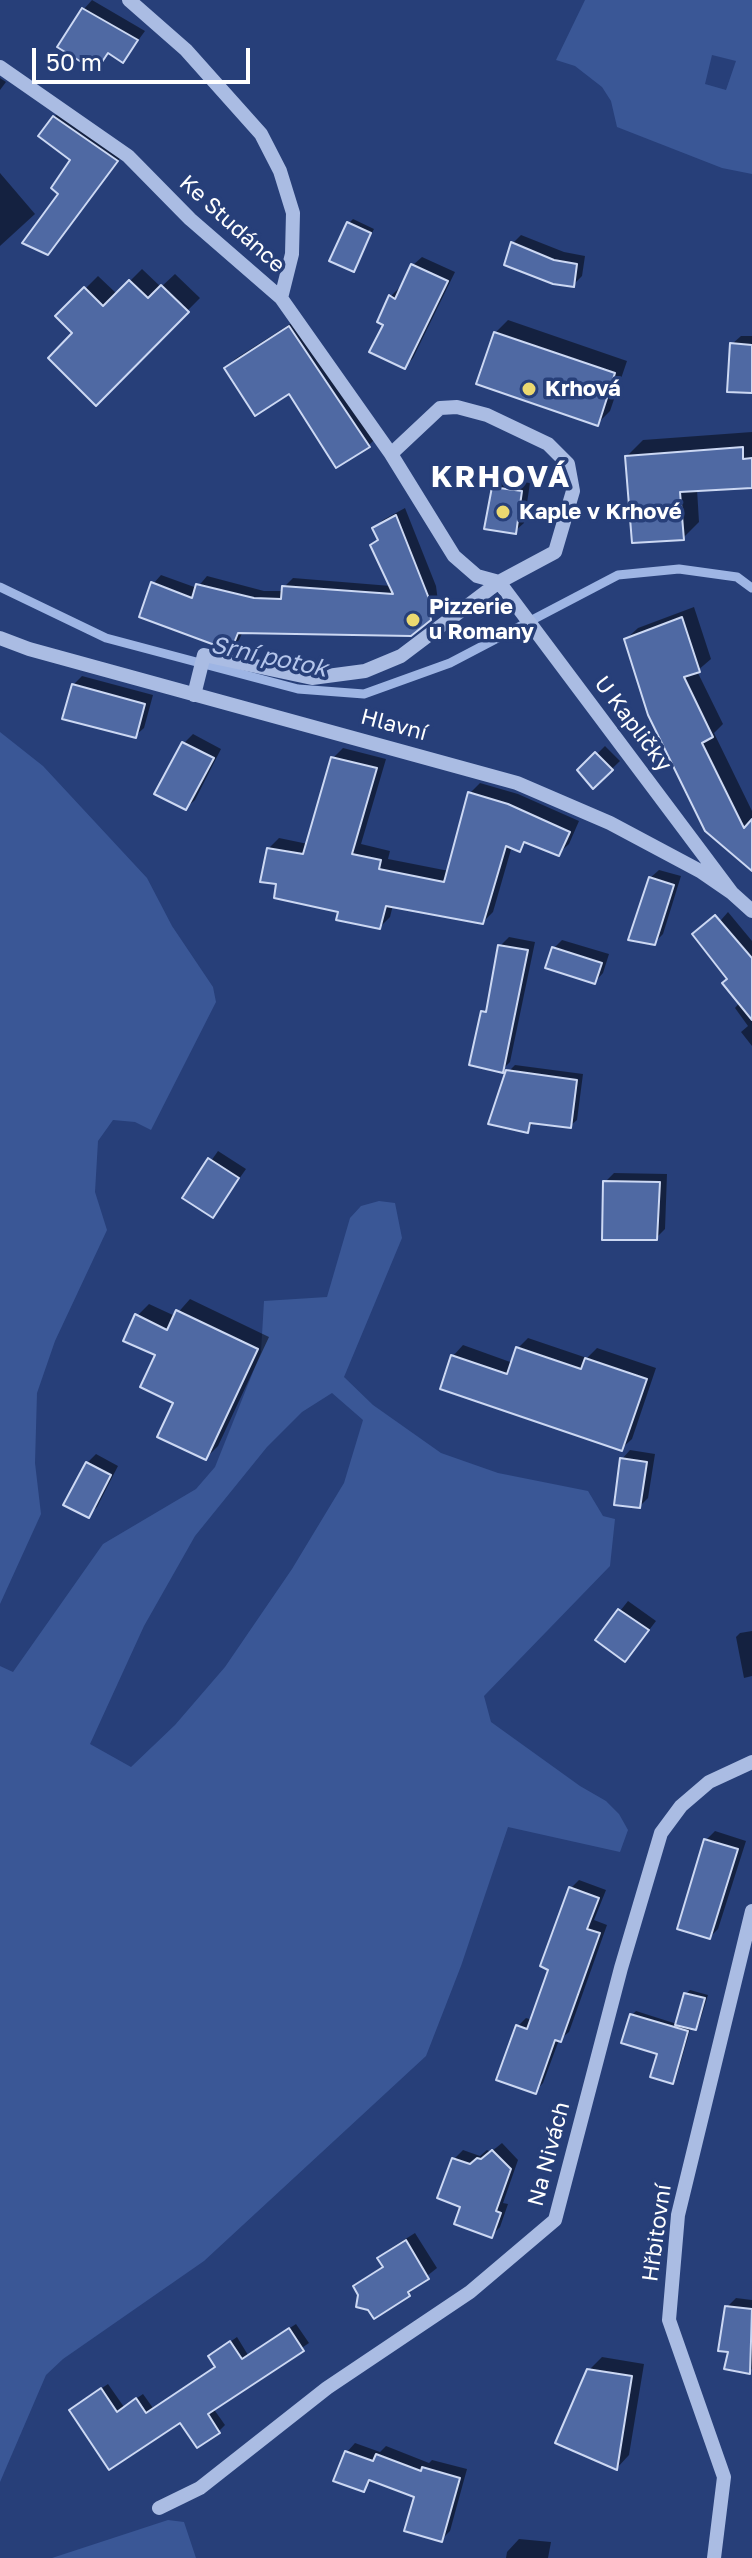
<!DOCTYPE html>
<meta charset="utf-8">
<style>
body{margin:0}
#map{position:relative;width:752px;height:2558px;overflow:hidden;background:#273f79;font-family:"Golos Text",sans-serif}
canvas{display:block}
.scale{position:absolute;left:32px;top:48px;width:218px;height:36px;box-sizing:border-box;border:4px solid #fff;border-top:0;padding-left:10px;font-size:24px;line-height:28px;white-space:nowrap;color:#fff;-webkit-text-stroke:6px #273f79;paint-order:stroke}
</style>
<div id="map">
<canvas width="752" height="2558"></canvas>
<div class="scale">50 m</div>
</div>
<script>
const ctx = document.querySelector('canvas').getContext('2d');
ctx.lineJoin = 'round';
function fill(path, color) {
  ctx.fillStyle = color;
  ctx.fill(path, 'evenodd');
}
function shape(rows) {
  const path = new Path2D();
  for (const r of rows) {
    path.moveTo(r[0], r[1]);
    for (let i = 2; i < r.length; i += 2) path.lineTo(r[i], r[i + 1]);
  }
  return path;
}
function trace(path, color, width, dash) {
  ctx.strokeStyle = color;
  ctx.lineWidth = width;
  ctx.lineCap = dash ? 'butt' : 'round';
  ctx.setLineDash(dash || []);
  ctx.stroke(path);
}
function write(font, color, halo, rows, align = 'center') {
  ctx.font = font + ' "Golos Text",sans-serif';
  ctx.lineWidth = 7;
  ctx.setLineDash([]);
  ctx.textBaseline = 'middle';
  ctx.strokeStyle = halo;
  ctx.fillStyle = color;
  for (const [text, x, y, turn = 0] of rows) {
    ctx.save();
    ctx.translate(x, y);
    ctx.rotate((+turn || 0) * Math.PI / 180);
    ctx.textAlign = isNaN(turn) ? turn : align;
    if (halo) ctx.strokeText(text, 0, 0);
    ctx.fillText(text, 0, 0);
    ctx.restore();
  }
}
const green = shape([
 [585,0,752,0,752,174,722,168,617,127,611,101,602,87,575,66,556,60],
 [712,55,736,61,726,90,705,84],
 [0,732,43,766,147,878,172,926,213,987,216,1002,151,1130,135,1122,113,1120,98,1141,95,1192,107,1230,55,1341,37,1393,35,1463,41,1514,0,1604],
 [379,1201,395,1203,402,1238,344,1377,373,1405,441,1453,498,1473,588,1491,603,1516,615,1519,610,1566,484,1696,491,1722,580,1786,606,1801,619,1814,628,1830,620,1852,508,1827,461,1966,426,2056,204,2261,63,2359,46,2375,0,2482,0,1666,13,1672,103,1544,196,1489,215,1467,261,1352,264,1301,327,1297,350,1218,361,1206],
 [332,1393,363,1420,344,1483,292,1569,225,1667,175,1725,131,1767,90,1744,144,1626,195,1536,267,1447,302,1412],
 [168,2520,184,2522,196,2558,52,2558]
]);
const shadow = shape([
 [92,0,145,31,123,61,110,52,96,68,84,9],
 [0,78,6,82,0,90],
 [62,109,124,153,48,253,73,160,54,117],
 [0,173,35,214,0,246],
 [353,219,374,229,353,269,349,223],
 [521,235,564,252,585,256,582,276,573,285,513,243],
 [422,257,455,272,413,358,405,367,385,324,390,297,399,288,402,289,413,265],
 [142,269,161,287,175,274,200,298,96,403,75,333,58,316,98,276,117,294],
 [298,319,377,437,368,446,290,391,227,368,235,359],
 [508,320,627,361,610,411,597,424,495,333],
 [741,336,752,336,752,391,732,344],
 [752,432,752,486,697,489,699,522,683,538,627,456,643,440],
 [502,479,530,483,524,523,515,531,493,488],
 [405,508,436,586,439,609,430,618,243,631,239,640,231,648,153,584,161,575,197,588,207,576,264,591,284,591,284,587,293,578,391,586,372,545,379,538,374,528,383,520],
 [694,607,711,659,697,671,723,724,714,733,752,811,752,843,626,639,638,628],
 [82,676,153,695,144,728,135,736,73,685],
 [193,734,221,749,195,800,186,808,157,793,184,743],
 [605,746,620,761,594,786,580,771],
 [343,748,386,759,361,844,390,851,388,859,449,871,470,793,480,783,518,794,579,821,569,844,558,854,528,841,519,849,512,846,493,912,483,922,393,905,390,917,380,927,279,883,269,848,279,838,308,844,333,758],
 [659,870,681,876,663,934,654,943,650,878],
 [728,912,752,941,752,1046,741,1032,748,1026,735,1008,740,1002,729,978,701,943],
 [509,937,535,942,510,1062,502,1070,483,1012,490,1006,500,946],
 [562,940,609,954,603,973,595,982,554,948],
 [515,1065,583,1074,577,1120,570,1126,534,1122,527,1131,508,1072],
 [218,1151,246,1169,213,1216,185,1198],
 [614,1173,667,1174,665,1229,656,1238,605,1182],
 [190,1299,269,1337,218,1446,206,1458,176,1402,157,1354,137,1316,149,1304,175,1316],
 [528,1338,587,1358,597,1348,656,1368,632,1439,621,1449,453,1356,463,1345,513,1363,518,1348],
 [630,1450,655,1454,648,1498,640,1506,622,1459],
 [96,1454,118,1466,97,1507,88,1516,87,1463],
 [628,1601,656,1621,633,1651,598,1639],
 [752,1631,752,1676,744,1678,736,1637,740,1633],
 [715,1831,746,1841,718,1929,710,1937,679,1928,706,1840],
 [579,1880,606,1890,594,1920,607,1925,569,2032,559,2040,543,2083,535,2092,518,2026,526,2018,533,2020,551,1968,571,1888],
 [690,1990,708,1995,699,2024,695,2028,691,2027,676,2078,672,2082,659,2053,632,2015,636,2011,677,2024,686,1994],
 [502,2143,518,2160,503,2203,508,2204,500,2227,491,2236,463,2206,454,2159,463,2150,480,2156,487,2150,491,2152],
 [415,2233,437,2268,417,2284,409,2294,374,2317,355,2286,384,2265,380,2258,388,2250],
 [736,2298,752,2300,752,2369,749,2371,730,2350,727,2307],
 [296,2324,309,2343,213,2408,225,2425,219,2431,197,2445,180,2420,110,2467,78,2404,108,2384,124,2407,143,2394,153,2408,217,2366,210,2356,237,2337,248,2355],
 [602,2357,644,2364,629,2455,617,2468,589,2370],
 [355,2443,380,2452,386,2446,429,2463,432,2460,467,2469,450,2531,442,2539,416,2496,373,2479,364,2490,347,2452],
 [519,2539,551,2542,548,2558,506,2558,507,2552]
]);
const stream = shape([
 [0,587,106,638,298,689,364,694,450,663,618,575,679,569,737,577,752,588]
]);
const building = shape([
 [82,8,138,40,123,63,108,53,96,71,57,47,82,8],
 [53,116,118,161,48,255,22,243,58,194,51,188,70,160,38,136,53,116],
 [347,222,371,233,354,272,329,261,347,222],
 [511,242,554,260,577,264,574,287,553,284,504,265,511,242],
 [411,264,448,281,405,369,369,352,383,325,377,322,389,295,395,299,411,264],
 [129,280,148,298,161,285,189,312,96,406,48,358,72,333,55,316,84,287,103,306,129,280],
 [289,326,370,447,336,468,289,394,255,416,224,368,289,326],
 [494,332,615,373,598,426,476,384,494,332],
 [730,343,752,345,752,393,727,392,730,343],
 [743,447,743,459,752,458,752,488,680,492,684,540,632,543,625,456,743,447],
 [492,487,522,491,516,534,484,529,492,487],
 [396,515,428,596,431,620,411,636,238,633,231,651,139,617,151,582,192,598,196,584,254,598,281,599,282,586,393,594,370,545,378,540,372,528,396,515],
 [682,617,700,672,684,677,713,737,702,743,744,828,752,819,752,871,705,831,648,715,624,639,682,617],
 [72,684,145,704,136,738,62,719,72,684],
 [182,742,214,758,186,810,154,794,182,742],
 [595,752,613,770,593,789,577,770,595,752],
 [331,757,377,768,352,854,381,860,379,869,444,882,468,792,508,804,570,832,559,856,524,842,520,852,506,846,483,924,386,906,380,929,336,920,338,912,274,898,276,884,260,882,267,848,303,854,331,757],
 [649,877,674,885,655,945,628,940,649,877],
 [715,915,752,958,752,1020,722,983,727,979,692,934,715,915],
 [498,945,528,950,503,1073,469,1065,481,1011,486,1012,498,945],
 [552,947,602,963,595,984,545,968,552,947],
 [506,1070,577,1080,571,1128,530,1123,528,1133,488,1124,506,1070],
 [208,1158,239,1178,213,1218,182,1198,208,1158],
 [603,1181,660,1182,657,1240,602,1240,603,1181],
 [176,1310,258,1349,206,1460,157,1437,173,1403,140,1387,155,1355,123,1341,135,1314,167,1330,176,1310],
 [516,1347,581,1369,585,1358,647,1379,622,1451,440,1389,451,1355,507,1374,516,1347],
 [620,1458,647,1462,640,1508,614,1505,620,1458],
 [86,1462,111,1475,89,1518,63,1505,86,1462],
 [618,1609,649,1630,625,1662,595,1640,618,1609],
 [704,1839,738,1849,710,1939,677,1929,704,1839],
 [569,1887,599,1898,587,1929,600,1933,561,2042,555,2040,536,2094,496,2080,516,2025,527,2029,548,1970,540,1966,569,1887],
 [684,1993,705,1998,696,2030,675,2025,684,1993],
 [630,2014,688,2031,673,2084,650,2077,657,2054,621,2043,630,2014],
 [492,2150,511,2169,496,2211,501,2213,492,2238,454,2224,460,2207,437,2198,452,2158,470,2164,477,2158,481,2159,492,2150],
 [406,2240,429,2279,408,2292,410,2296,374,2319,368,2310,356,2307,358,2295,353,2286,383,2267,377,2258,406,2240],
 [725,2306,752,2309,750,2374,724,2369,728,2352,718,2351,725,2306],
 [289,2328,304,2351,208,2414,220,2433,197,2448,180,2423,109,2470,69,2410,101,2388,117,2412,136,2398,146,2413,215,2367,208,2356,230,2341,242,2359,289,2328],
 [587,2369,632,2376,617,2470,555,2443,587,2369],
 [345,2451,373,2461,376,2454,421,2471,422,2467,460,2478,442,2542,404,2531,414,2497,369,2480,364,2492,333,2481,345,2451]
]);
const minor = shape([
 [129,0,186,50,261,134,280,171,293,213,292,254,281,298],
 [0,67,128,156,190,219,281,298,391,454,454,556,477,576,499,582,732,893],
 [0,638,29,649,517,783,610,823,700,871,732,893,752,911],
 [194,695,204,655,312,678,365,671,401,656,499,582,555,552,573,491,568,464,548,444,487,415,457,407,440,408,391,454],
 [159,2508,200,2488,327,2388,470,2292,555,2220,621,1968,661,1833,681,1806,709,1782,752,1762],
 [714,2558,724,2477,669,2320,678,2215,752,1911]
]);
const markers = [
 [529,389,8,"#ebd870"],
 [503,512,8,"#ebd870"],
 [413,620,8,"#ebd870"]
];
const streetNames = [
 ["Ke Studánce",232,224,42],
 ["U Kapličky",633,724,53],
 ["Hlavní",394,725,15],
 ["Na Nivách",549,2154,-75],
 ["Hřbitovní",657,2233,-82]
];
const poiNames = [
 ["Krhová",545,389],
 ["Kaple v Krhové",519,512],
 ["Pizzerie",429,607],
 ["u Romany",429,632]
];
const waterNames = [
 ["Srní potok",269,657,12]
];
const districtNames = [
 ["KRHOVÁ",501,477]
];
fill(green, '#3a5796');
fill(shadow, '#0007');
trace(stream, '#9eb5e4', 9);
fill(building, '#4f69a3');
trace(building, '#ccd8f3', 2);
trace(minor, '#aabce3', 14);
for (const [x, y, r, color] of markers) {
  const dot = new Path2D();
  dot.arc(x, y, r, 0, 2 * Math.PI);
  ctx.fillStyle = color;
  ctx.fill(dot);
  trace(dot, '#273f79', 3);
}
write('22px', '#fff', '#273f79', streetNames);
write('bold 22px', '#fff', '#273f79', poiNames, 'left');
write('italic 24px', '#b5c6eb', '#273f79', waterNames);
ctx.letterSpacing = '2px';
write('bold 30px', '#fff', '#273f79', districtNames);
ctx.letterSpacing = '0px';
</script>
